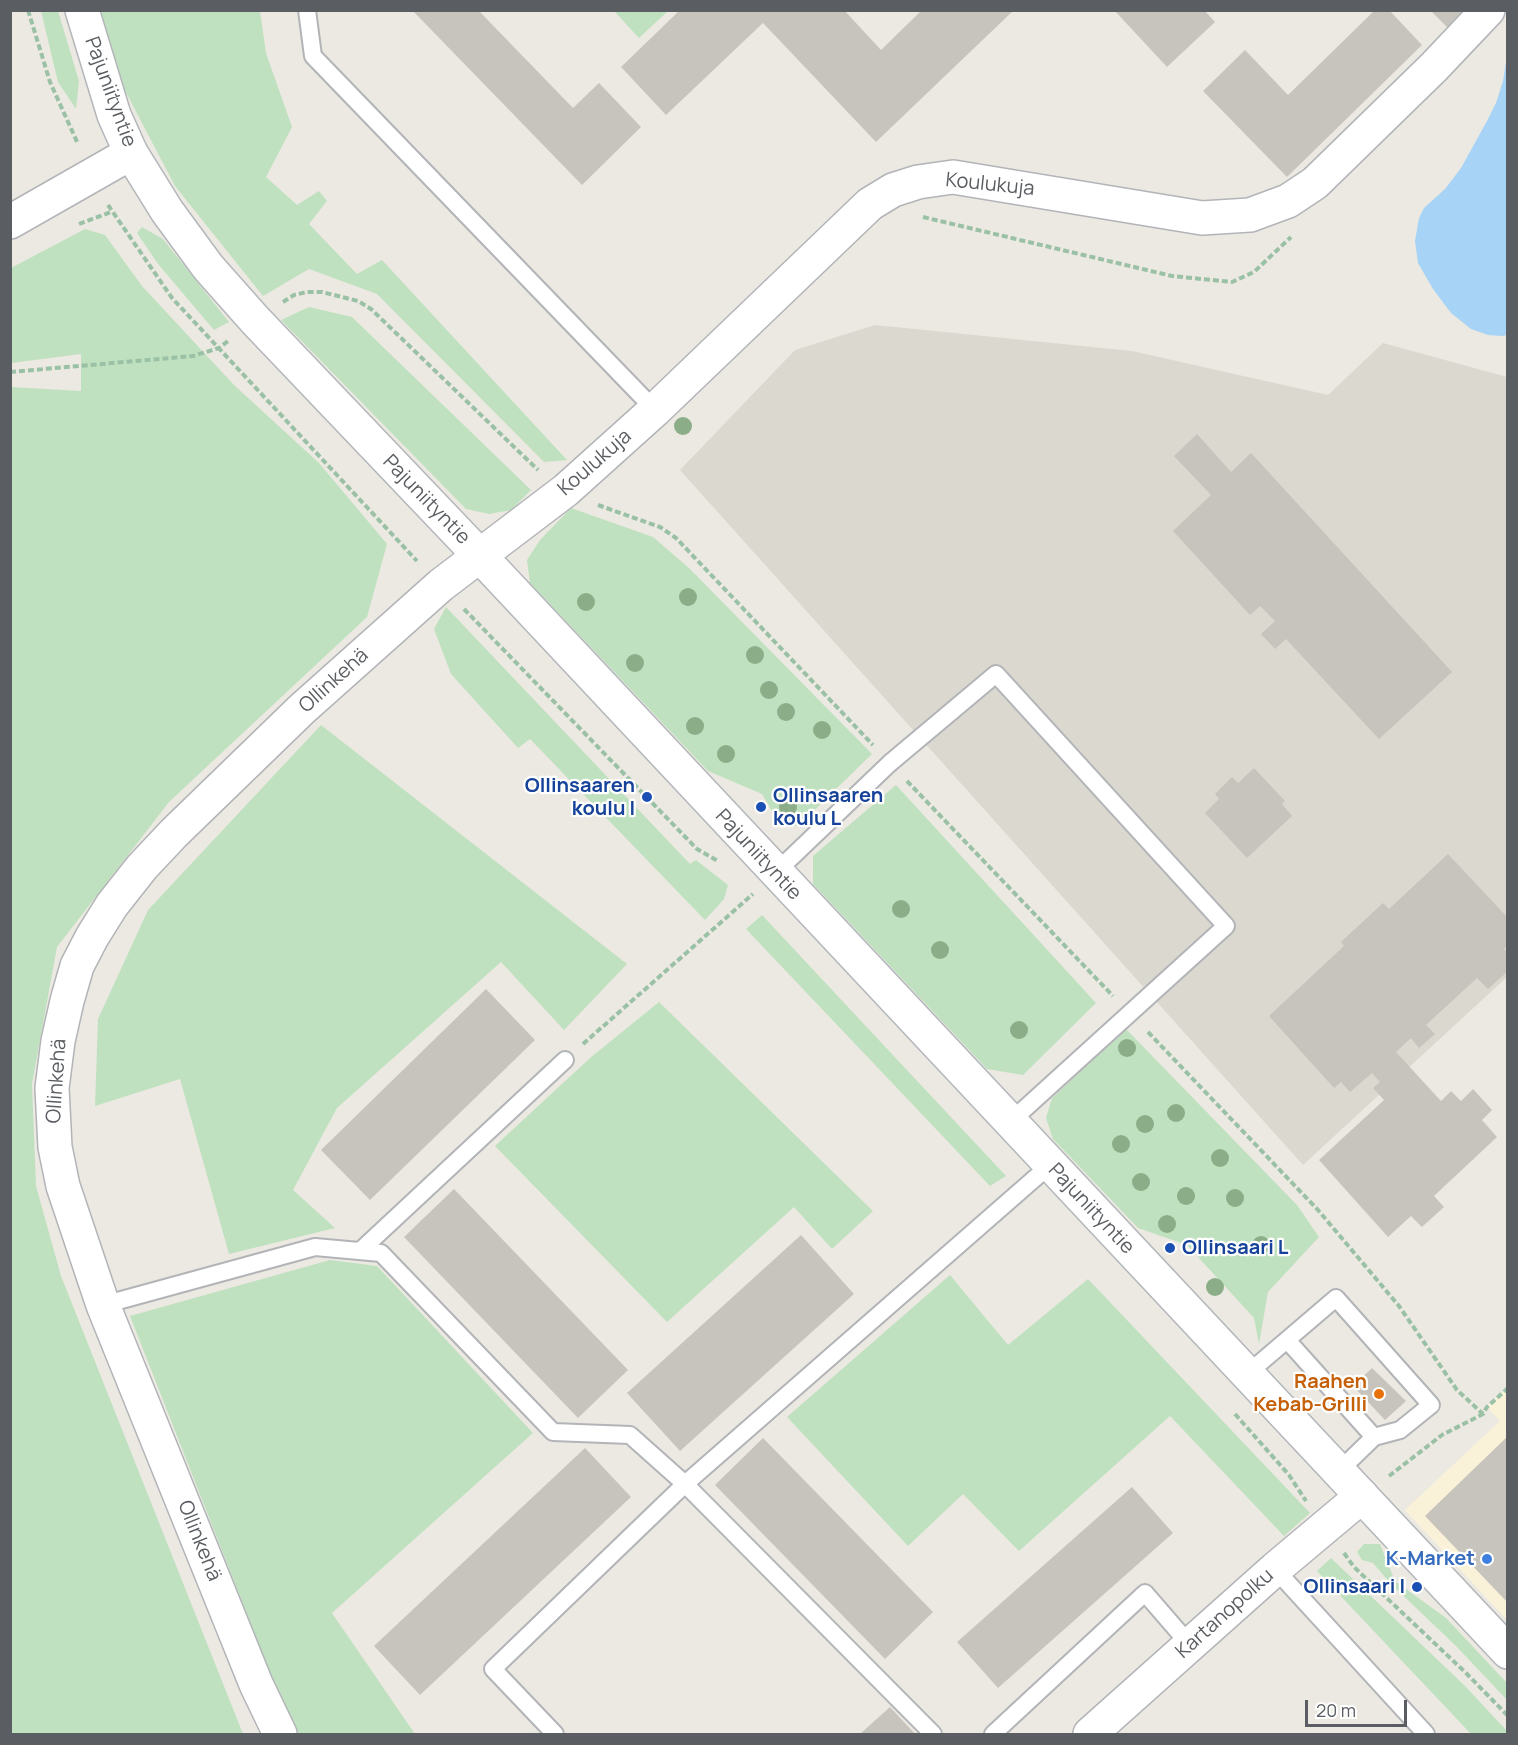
<!DOCTYPE html>
<meta charset="utf-8">
<style>
body{margin:0}
#map{position:relative;width:1518px;height:1745px;overflow:hidden;background:#ebe9e1;font-family:Manrope,sans-serif}
canvas{display:block}
.frame{position:absolute;inset:0;border:12px solid #5a5d61;pointer-events:none}
.scale{position:absolute;left:1305px;top:1700px;width:102px;height:27px;box-sizing:border-box;border:3px solid #5a5d61;border-top:0;padding-left:8px;font-size:18px;line-height:21px;white-space:nowrap;color:#5a5d61;-webkit-text-stroke:4px #fff;paint-order:stroke}
</style>
<div id="map">
<canvas width="1518" height="1745"></canvas>
<div class="frame"></div>
<div class="scale">20 m</div>
</div>
<script>
const ctx = document.querySelector('canvas').getContext('2d');
ctx.lineJoin = 'round';
function fill(path, color) {
  ctx.fillStyle = color;
  ctx.fill(path, 'evenodd');
}
function shape(rows) {
  const path = new Path2D();
  for (const r of rows) {
    path.moveTo(r[0], r[1]);
    for (let i = 2; i < r.length; i += 2) path.lineTo(r[i], r[i + 1]);
  }
  return path;
}
function trace(path, color, width, dash) {
  ctx.strokeStyle = color;
  ctx.lineWidth = width;
  ctx.lineCap = dash ? 'butt' : 'round';
  ctx.setLineDash(dash || []);
  ctx.stroke(path);
}
function write(font, color, halo, rows, align = 'center') {
  ctx.font = font + ' Manrope,sans-serif';
  ctx.lineWidth = 4.5;
  ctx.setLineDash([]);
  ctx.textBaseline = 'middle';
  ctx.strokeStyle = halo;
  ctx.fillStyle = color;
  for (const [text, x, y, turn = 0] of rows) {
    ctx.save();
    ctx.translate(x, y);
    ctx.rotate((+turn || 0) * Math.PI / 180);
    ctx.textAlign = isNaN(turn) ? turn : align;
    if (halo) ctx.strokeText(text, 0, 0);
    ctx.fillText(text, 0, 0);
    ctx.restore();
  }
}
const commercial = shape([
 [1507,1388,1507,1620,1405,1510,1500,1421,1487,1407]
]);
const education = shape([
 [875,325,1132,351,1328,395,1383,343,1507,377,1507,977,1303,1165,680,470,795,350]
]);
const green = shape([
 [41,11,58,11,79,81,76,109,58,82],
 [101,11,260,11,266,53,292,127,266,177,297,205,319,191,327,201,309,224,357,274,382,260,567,460,544,462,377,294,309,269,263,296,175,186,120,81],
 [614,11,668,11,639,38],
 [142,227,163,239,229,322,214,330,158,264,137,233],
 [85,229,105,235,142,286,234,385,319,463,387,544,367,617,169,802,57,947,32,1084,36,1186,61,1276,243,1734,11,1734,11,387,81,391,81,354,11,363,11,268],
 [309,307,352,317,531,490,511,510,489,514,466,509,281,320],
 [571,508,653,537,689,568,872,754,798,826,781,826,762,794,708,771,530,583,527,560,540,540],
 [446,607,690,864,696,860,728,885,724,899,705,920,530,739,518,748,451,674,434,629],
 [321,725,627,964,564,1030,501,962,337,1108,293,1190,335,1228,229,1254,180,1079,95,1106,98,1019,148,910],
 [896,785,1096,1003,1023,1075,987,1069,813,884,813,856],
 [762,915,1006,1176,990,1186,746,929],
 [659,1002,873,1211,832,1249,794,1207,667,1322,495,1146,590,1058],
 [1126,1029,1297,1205,1319,1237,1268,1292,1259,1344,1254,1318,1187,1245,1138,1228,1053,1139,1046,1118,1052,1098],
 [330,1260,377,1266,533,1433,332,1613,415,1734,299,1734,268,1668,130,1316],
 [950,1275,1008,1345,1088,1279,1310,1513,1284,1536,1170,1416,1019,1551,963,1494,908,1546,787,1417],
 [1364,1544,1380,1544,1395,1581,1446,1618,1507,1683,1507,1700,1456,1646,1391,1584,1373,1563,1362,1560,1357,1552],
 [1331,1558,1466,1687,1507,1731,1507,1734,1471,1734,1317,1571]
]);
const water = shape([
 [1507,56,1508,335,1502,336,1488,335,1471,329,1451,313,1433,289,1418,263,1415,241,1419,218,1424,208,1445,189,1461,168,1487,121,1496,103,1503,81]
]);
const building = shape([
 [412,10,478,10,573,108,599,83,641,127,582,185],
 [680,10,844,10,881,50,922,10,1014,10,876,142,763,23,666,115,621,67],
 [1114,10,1204,10,1215,22,1167,67],
 [1375,10,1389,10,1422,45,1287,177,1203,91,1245,50,1288,95],
 [1430,10,1469,10,1450,30],
 [1197,434,1231,472,1251,453,1452,672,1379,739,1286,639,1275,649,1261,634,1275,621,1260,606,1250,615,1173,531,1211,495,1174,456],
 [1254,768,1285,801,1282,804,1292,816,1247,858,1205,813,1219,799,1215,794,1232,777,1238,783],
 [1448,854,1508,918,1508,922,1505,925,1508,928,1508,945,1504,949,1508,953,1508,971,1488,989,1477,978,1426,1025,1435,1034,1419,1048,1411,1038,1396,1052,1441,1101,1451,1091,1461,1101,1473,1089,1492,1110,1482,1120,1497,1137,1434,1196,1444,1207,1422,1227,1411,1216,1388,1237,1319,1160,1384,1100,1373,1088,1380,1082,1372,1073,1350,1092,1341,1082,1334,1088,1269,1016,1344,946,1341,942,1383,903,1389,909],
 [486,989,535,1040,370,1200,321,1150],
 [454,1189,628,1370,578,1418,404,1237],
 [801,1235,854,1294,680,1451,627,1393],
 [1372,1368,1406,1401,1385,1420,1353,1386],
 [1508,1436,1508,1603,1425,1516],
 [763,1438,933,1612,885,1659,715,1485],
 [585,1448,631,1497,420,1695,374,1646],
 [1132,1487,1173,1533,998,1688,957,1642],
 [890,1707,915,1734,860,1734]
]);
const path = shape([
 [28,10,50,82,78,144],
 [108,205,172,298,417,561],
 [923,217,1172,276,1232,282,1254,272,1291,237],
 [79,224,111,212],
 [283,302,294,295,307,292,322,292,358,301,371,309,538,470],
 [10,372,193,356,219,348,228,341],
 [598,505,660,527,676,538,873,745],
 [464,609,697,849,718,861],
 [907,781,1113,996],
 [1148,1032,1318,1210,1399,1306,1457,1390,1483,1414],
 [583,1044,753,894],
 [1235,1414,1289,1475,1306,1501],
 [1389,1476,1442,1435,1483,1414,1487,1407,1508,1388],
 [1344,1553,1354,1567,1466,1673,1508,1716]
]);
const lane = shape([
 [307,10,313,56,655,410],
 [775,873,890,763,996,674,1226,926,1010,1122],
 [360,1251,565,1060],
 [103,1305,315,1247,381,1253,553,1432,630,1435,685,1484,933,1734],
 [1287,1340,1374,1437],
 [1247,1374,1336,1298,1431,1405,1400,1430,1374,1437,1339,1471],
 [1275,1569,1426,1734],
 [555,1734,493,1669,685,1484,1050,1165],
 [993,1734,1145,1593,1190,1645]
]);
const street = shape([
 [10,222,131,153],
 [280,1734,256,1684,103,1305,63,1186,55,1147,52,1088,58,1041,67,1001,77,966,92,937,112,905,142,867,174,833,302,709,441,585,566,490,655,410,870,204,893,190,918,182,953,177,1202,218,1250,215,1288,201,1315,183,1434,67,1488,10],
 [1090,1734,1275,1569,1362,1496]
]);
const secondary = shape([
 [82,10,114,115,131,153,167,211,208,267,255,320,480,556,1508,1652]
]);
const trees = [
 [683,426],
 [688,597],
 [586,602],
 [755,655],
 [635,663],
 [769,690],
 [786,712],
 [695,726],
 [822,730],
 [726,754],
 [788,807],
 [901,909],
 [940,950],
 [1019,1030],
 [1127,1048],
 [1176,1113],
 [1145,1124],
 [1121,1144],
 [1220,1158],
 [1141,1182],
 [1186,1196],
 [1235,1198],
 [1167,1224],
 [1261,1245],
 [1215,1287]
];
const markers = [
 [647,797,6,"#1a4fb4"],
 [761,807,6,"#1a4fb4"],
 [1170,1248,6,"#1a4fb4"],
 [1379,1394,6,"#e8710a"],
 [1487,1559,6,"#3f7fe0"],
 [1417,1587,6,"#1a4fb4"]
];
const streetNames = [
 ["Pajuniityntie",110,92,70],
 ["Koulukuja",990,185,6],
 ["Koulukuja",595,463,-41],
 ["Pajuniityntie",426,500,46],
 ["Ollinkehä",334,681,-42],
 ["Pajuniityntie",758,855,47],
 ["Ollinkehä",57,1081,-86],
 ["Pajuniityntie",1091,1209,47],
 ["Ollinkehä",199,1541,68],
 ["Kartanopolku",1225,1614,-42]
];
const transitNames = [
 ["Ollinsaaren",635,786],
 ["koulu I",635,809],
 ["Ollinsaaren",773,796,"left"],
 ["koulu L",773,819,"left"],
 ["Ollinsaari L",1182,1248,"left"],
 ["Ollinsaari I",1405,1587]
];
const foodNames = [
 ["Raahen",1367,1382],
 ["Kebab-Grilli",1367,1405]
];
const shopNames = [
 ["K-Market",1475,1559]
];
fill(commercial, '#faf2d8');
fill(education, '#dbd8d0');
fill(green, '#c0e1c0');
fill(water, '#a7d3f6');
fill(building, '#c7c4be');
trace(lane, '#b2b4b8', 20);
trace(street, '#b2b4b8', 36);
trace(secondary, '#b3b6ba', 36);
trace(path, '#9ac1a5', 4, [6, 3]);
trace(lane, '#fff', 16);
trace(street, '#fff', 33);
trace(secondary, '#fff', 33);
ctx.fillStyle = '#8bae88';
for (const [x, y] of trees) {
  ctx.beginPath();
  ctx.arc(x, y, 9, 0, 2 * Math.PI);
  ctx.fill();
}
for (const [x, y, r, color] of markers) {
  const dot = new Path2D();
  dot.arc(x, y, r, 0, 2 * Math.PI);
  ctx.fillStyle = color;
  ctx.fill(dot);
  trace(dot, '#fff', 2);
}
write('20px', '#5a5d61', '#fff', streetNames);
write('bold 20px', '#164399', '#fff', transitNames, 'right');
write('bold 20px', '#c56008', '#fff', foodNames, 'right');
write('bold 20px', '#366cbe', '#fff', shopNames, 'right');
</script>
